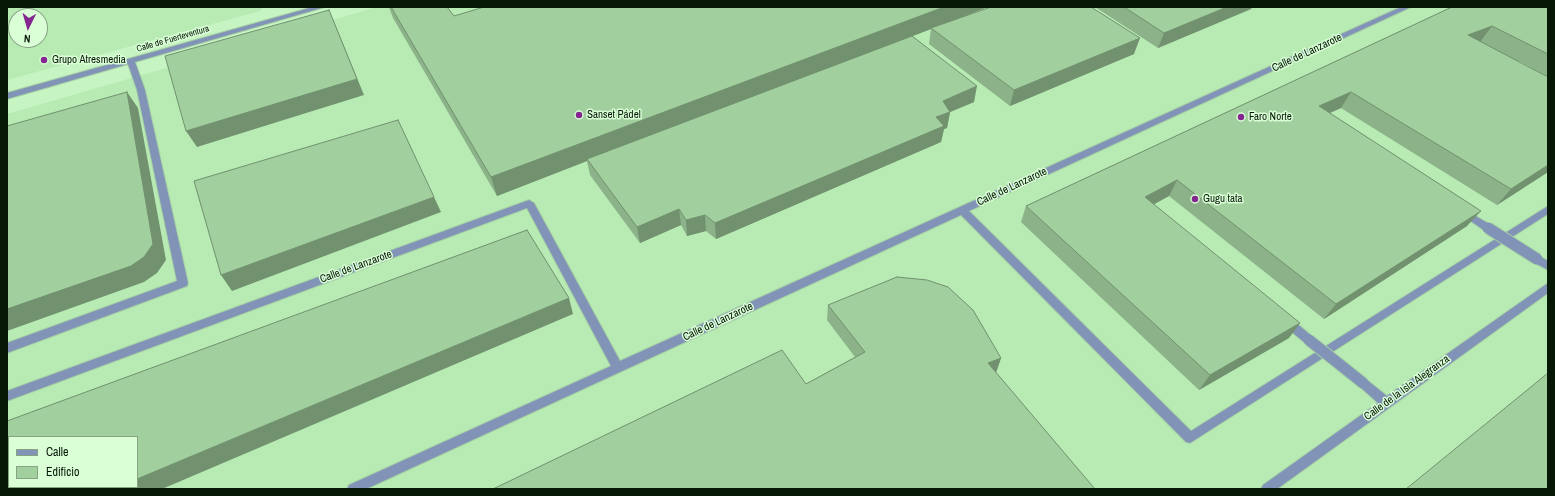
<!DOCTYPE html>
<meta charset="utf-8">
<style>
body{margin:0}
#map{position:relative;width:1555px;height:496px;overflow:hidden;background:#c6f4c2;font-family:"Archivo Narrow",sans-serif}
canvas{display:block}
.frame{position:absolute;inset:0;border:8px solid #071807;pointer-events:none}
.legend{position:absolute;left:8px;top:436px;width:130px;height:52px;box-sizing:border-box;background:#daffd7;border:1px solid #86a384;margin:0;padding:5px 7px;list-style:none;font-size:12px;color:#071807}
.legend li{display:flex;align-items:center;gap:8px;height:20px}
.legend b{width:20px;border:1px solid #86a384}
.north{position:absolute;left:8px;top:8px;width:40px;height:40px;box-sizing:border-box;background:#daffd7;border:1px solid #86a384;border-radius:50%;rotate:185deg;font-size:11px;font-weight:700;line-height:16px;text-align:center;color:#071807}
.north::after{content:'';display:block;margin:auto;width:14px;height:18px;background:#842590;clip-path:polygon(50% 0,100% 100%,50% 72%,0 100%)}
</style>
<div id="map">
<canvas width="1555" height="496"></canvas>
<div class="frame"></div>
<ul class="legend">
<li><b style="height:5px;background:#8194b7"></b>Calle</li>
<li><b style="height:11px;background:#a2cf9e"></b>Edificio</li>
</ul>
<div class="north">N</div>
</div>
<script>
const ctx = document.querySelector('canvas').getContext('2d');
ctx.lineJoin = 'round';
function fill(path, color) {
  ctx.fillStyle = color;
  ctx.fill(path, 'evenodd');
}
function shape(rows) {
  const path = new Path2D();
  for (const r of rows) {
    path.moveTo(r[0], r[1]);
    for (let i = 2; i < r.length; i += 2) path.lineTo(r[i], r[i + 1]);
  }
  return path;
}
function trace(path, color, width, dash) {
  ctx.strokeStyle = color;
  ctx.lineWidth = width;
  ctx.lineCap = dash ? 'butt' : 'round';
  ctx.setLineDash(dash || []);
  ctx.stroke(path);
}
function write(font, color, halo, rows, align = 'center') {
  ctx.font = font + ' "Archivo Narrow",sans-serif';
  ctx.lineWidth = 3;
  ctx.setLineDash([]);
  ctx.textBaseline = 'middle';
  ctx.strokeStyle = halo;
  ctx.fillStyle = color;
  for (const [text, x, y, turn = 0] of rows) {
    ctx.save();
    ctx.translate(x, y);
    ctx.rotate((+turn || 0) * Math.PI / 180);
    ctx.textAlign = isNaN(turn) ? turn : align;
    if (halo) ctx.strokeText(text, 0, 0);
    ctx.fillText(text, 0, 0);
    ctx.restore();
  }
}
const built = shape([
 [7,7,263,7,260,11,7,80],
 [16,16,40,16,40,40,16,40],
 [377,7,1548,7,1548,489,7,489,7,114],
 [9,437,137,437,137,487,9,487]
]);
const minor = shape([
 [313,7,325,7,135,62,145,90,188,283,187,286,7,353,7,343,177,281,137,90,128,64,7,99,7,93,313,7],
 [1401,7,1411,7,969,211,1191,431,1548,206,1548,214,1190,443,1186,442,961,215,366,489,347,489,349,485,611,366,527,208,7,401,7,391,529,200,534,203,620,361,1401,7],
 [1462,208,1491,225,1493,228,1491,231,1485,231,1459,213,1457,211,1462,208],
 [1537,255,1548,261,1548,270,1533,262,1532,259,1533,256,1537,255],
 [1548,283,1548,293,1277,489,1261,489,1263,485,1378,403,1359,386,1357,383,1359,380,1363,378,1367,380,1387,396,1548,283],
 [1285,316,1289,317,1313,337,1314,340,1313,343,1309,344,1305,343,1281,323,1280,320,1281,317,1285,316]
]);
const minorBridge = shape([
 [1488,228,1537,259],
 [1309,340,1363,383]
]);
const wall = shape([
 [389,7,447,7,454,16,956,19,1134,54,1010,106,929,44,931,29,912,36,974,102,950,112,947,128,944,129,941,142,716,239,706,231,687,236,681,225,640,243,590,175,587,161,497,196,393,18],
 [1095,7,1252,7,1251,9,1158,48],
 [1452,7,1548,7,1548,77,1519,61,1548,172,1497,205,1341,108,1330,113,1467,226,1324,319,1169,196,1154,204,1289,338,1199,390,1021,222,1026,206],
 [828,305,1001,358,996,372,806,384,855,357,827,320]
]);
const shadedWall = shape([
 [944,7,988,7,932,29,931,28,931,29,588,161,587,159,587,161,497,196,491,177],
 [1227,7,1252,7,1251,9,1158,48,1164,33],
 [329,10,364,95,197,147,186,131],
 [1492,26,1480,42,1468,35],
 [1140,38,1134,54,1010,106,1014,90],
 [977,86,974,102,950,112,947,128,944,129,941,142,716,239,715,223,936,117,943,101],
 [127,92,138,108,166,260,157,273,144,282,7,331,7,309],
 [1351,92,1341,108,1309,122,1319,106],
 [1548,165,1548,172,1497,205,1511,189],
 [1177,180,1169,196,1138,213,1145,197],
 [434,197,441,212,232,291,221,275],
 [679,209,681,225,640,243,637,227],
 [1481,211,1467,226,1324,319,1336,304],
 [705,215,706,231,687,236,686,220],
 [569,298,573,314,162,489,113,489,118,487,137,487,137,479],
 [1300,323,1289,338,1199,390,1210,375],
 [1001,358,996,373,988,363]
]);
const building = shape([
 [391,7,447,7,454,16,484,7,944,7,491,177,391,7],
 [991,7,1091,7,1140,38,1014,90,931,28,991,7],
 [1124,7,1227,7,1164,33,1124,7],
 [1452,7,1548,7,1548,54,1492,26,1468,35,1548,77,1548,165,1511,189,1351,92,1319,106,1481,211,1336,304,1177,180,1145,197,1300,323,1210,375,1026,206,1452,7],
 [329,10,357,79,186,131,165,56,329,10],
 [912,36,977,86,943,101,950,112,936,117,944,126,715,223,705,215,686,220,679,209,637,227,587,159,912,36],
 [127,92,153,244,144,257,131,266,7,309,7,126,127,92],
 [398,120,434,197,221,275,194,181,398,120],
 [527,230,569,298,137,479,137,437,9,437,9,487,118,487,113,489,7,489,7,421,527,230],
 [897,277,927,280,948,287,973,310,1001,358,988,363,1095,489,493,489,782,350,806,384,865,352,828,305,897,277],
 [1548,373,1548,489,1406,489,1548,373]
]);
const markers = [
 [44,60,4,"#842590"],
 [579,115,4,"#842590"],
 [1241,117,4,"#842590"],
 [1195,199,4,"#842590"]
];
const farStreetnames = [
 ["Calle de Fuerteventura",173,39,-16]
];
const streetNames = [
 ["Calle de Lanzarote",1307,53,-25],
 ["Calle de Lanzarote",1012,187,-25],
 ["Calle de Lanzarote",356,267,-20],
 ["Calle de Lanzarote",718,322,-25],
 ["Calle de la Isla Alegranza",1407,388,-36]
];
const poiNames = [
 ["Grupo Atresmedia",52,60],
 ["Sanset Pádel",587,115],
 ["Faro Norte",1249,117],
 ["Gugu tata",1203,199]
];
fill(built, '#b7ebb3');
trace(minor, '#a7d1a4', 2);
fill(minor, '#8194b7');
trace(minorBridge, '#a7d1a4', 13, []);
trace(minorBridge, '#8194b7', 11);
fill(wall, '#8bb288');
fill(shadedWall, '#71916f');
fill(building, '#a2cf9e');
trace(building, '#71916f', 1);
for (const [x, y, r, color] of markers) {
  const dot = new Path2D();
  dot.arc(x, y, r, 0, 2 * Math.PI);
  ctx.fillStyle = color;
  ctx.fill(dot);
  trace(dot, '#daffd7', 1.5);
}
write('9px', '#071807', '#daffd7', farStreetnames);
write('11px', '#071807', '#daffd7', streetNames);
write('11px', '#071807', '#daffd7', poiNames, 'left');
</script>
